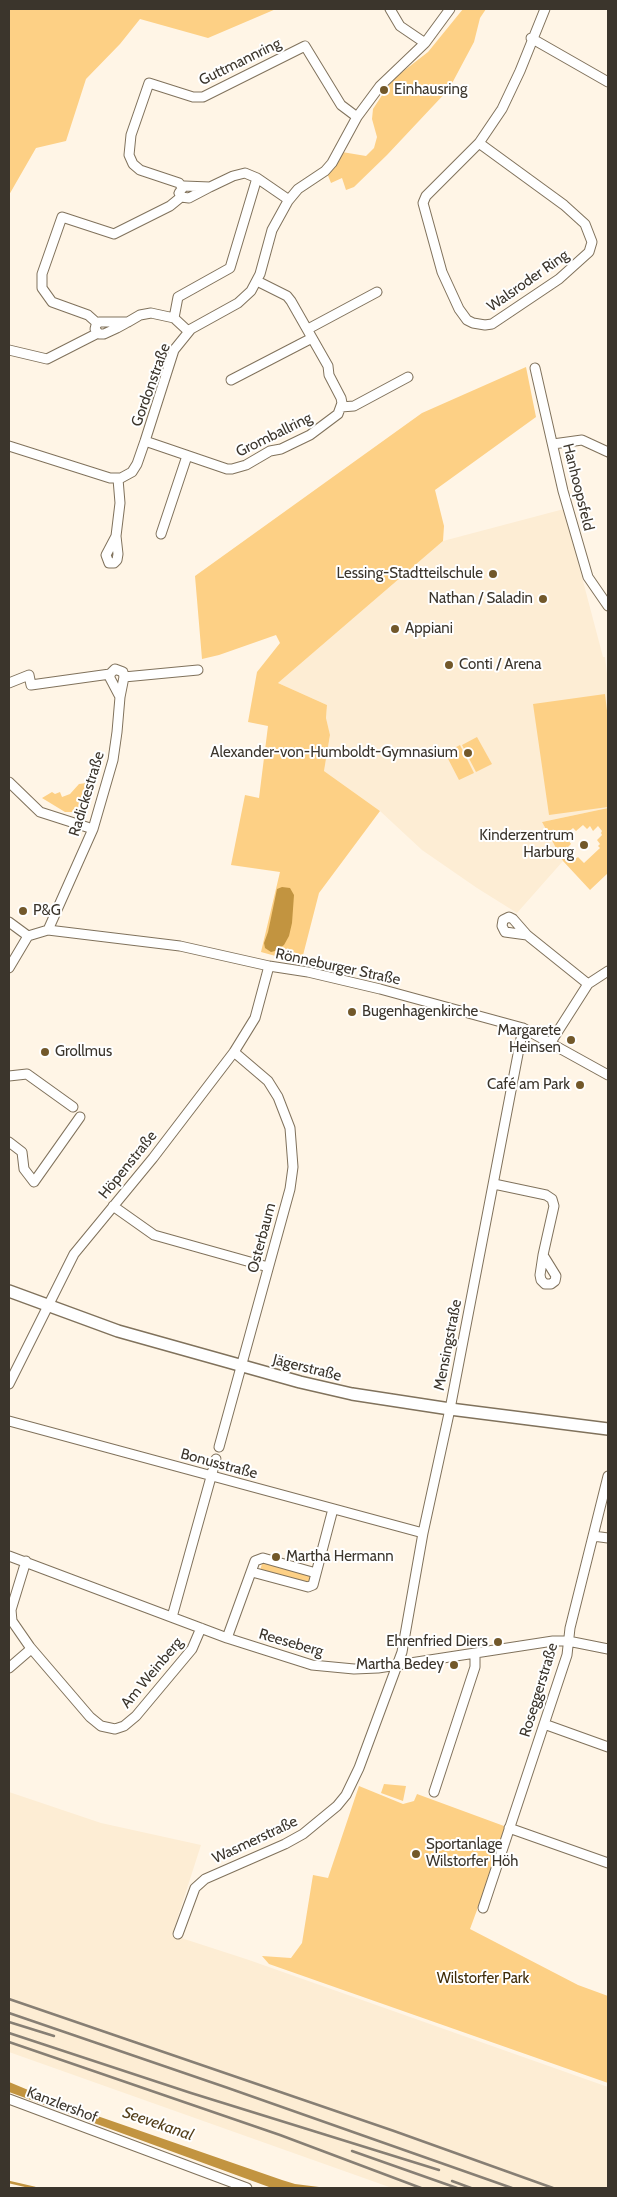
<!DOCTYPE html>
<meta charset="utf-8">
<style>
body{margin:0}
#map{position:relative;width:617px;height:2197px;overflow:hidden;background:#fff5e6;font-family:Cabin,sans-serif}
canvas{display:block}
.frame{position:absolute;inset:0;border:10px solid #3b352c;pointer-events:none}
</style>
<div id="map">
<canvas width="617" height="2197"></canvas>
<div class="frame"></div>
</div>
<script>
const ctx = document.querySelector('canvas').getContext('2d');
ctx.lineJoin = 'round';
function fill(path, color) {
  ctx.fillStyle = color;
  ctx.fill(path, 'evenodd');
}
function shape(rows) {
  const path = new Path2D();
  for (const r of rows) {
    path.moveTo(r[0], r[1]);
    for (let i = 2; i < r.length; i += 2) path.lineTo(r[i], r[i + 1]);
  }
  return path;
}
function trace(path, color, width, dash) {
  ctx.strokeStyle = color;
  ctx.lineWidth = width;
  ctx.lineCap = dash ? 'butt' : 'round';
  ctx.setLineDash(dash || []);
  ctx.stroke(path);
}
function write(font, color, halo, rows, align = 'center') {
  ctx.font = font + ' Cabin,sans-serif';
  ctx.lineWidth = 4;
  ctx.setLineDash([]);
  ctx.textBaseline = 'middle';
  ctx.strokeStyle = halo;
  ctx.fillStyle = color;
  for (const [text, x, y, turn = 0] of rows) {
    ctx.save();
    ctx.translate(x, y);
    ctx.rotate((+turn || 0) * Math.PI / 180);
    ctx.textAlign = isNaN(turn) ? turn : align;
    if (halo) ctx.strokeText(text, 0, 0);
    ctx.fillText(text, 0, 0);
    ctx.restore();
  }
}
const built = shape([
 [564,509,603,657,605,657,608,682,608,808,542,822,563,861,517,913,477,888,422,850,380,811,324,771,330,736,326,718,327,705,278,683,443,541],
 [9,1792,101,1823,201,1845,172,1935,249,1960,608,2087,608,2188,392,2188,9,2052]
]);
const green = shape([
 [9,9,276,9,208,38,140,19,120,44,86,79,66,141,36,148,9,195],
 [463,9,486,9,480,18,474,42,449,89,387,155,354,187,346,190,342,178,331,183,327,173,342,152,366,156,374,148,377,137,372,119,373,109,392,80,428,52],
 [526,367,536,417,435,490,444,526,443,541,278,683,327,705,326,718,330,735,324,771,380,811,319,893,301,963,261,952,280,872,231,865,245,795,259,798,268,726,248,722,257,672,280,643,276,635,219,655,202,659,195,576,422,413],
 [605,694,608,719,608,807,549,815,533,704],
 [477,737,492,764,476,772,462,745],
 [460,745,474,773,459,780,445,753],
 [86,783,82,805,72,812,65,812,42,798,52,792,55,794,60,792,62,797,70,794,79,784],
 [608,808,608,873,590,890,563,861,542,822],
 [583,825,587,829,590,826,593,831,598,826,602,831,601,833,602,835,597,840,600,844,598,846,600,848,584,863,578,857,572,862,563,852,571,844,565,835,573,828,576,831],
 [263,1560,312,1574,309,1585,260,1571],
 [384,1784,406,1786,403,1801,381,1793],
 [359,1786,403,1804,414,1801,417,1794,504,1826,506,1831,470,1929,578,1985,608,1996,608,2083,269,1964,262,1956,291,1958,302,1943,313,1875,328,1878]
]);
const water = shape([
 [282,887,290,888,294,895,292,923,289,936,284,945,275,951,271,952,265,948,264,943,268,932,277,889],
 [9,2082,57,2102,282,2180,295,2184,327,2188,269,2187,9,2092]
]);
const stream = shape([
 [9,2182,35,2188]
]);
const minor = shape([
 [390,9,400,26,425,43],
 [531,38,608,82],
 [479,143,564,205,585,224,592,242,589,252,559,279,492,324,485,325,473,323,467,320,459,309,442,272,423,203,426,196,479,143,502,109,520,71,545,9],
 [182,187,179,183,140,170,133,164,129,155,131,135,149,83,193,97,203,97,305,46,341,105,357,117],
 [210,187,184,186,179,193,181,197,189,198,210,187,233,176,245,173,257,178,289,200],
 [174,318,178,297,230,268,257,178],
 [128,322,99,322,96,325,95,329,99,334,104,334,117,328,128,322,140,315,151,313,174,318,188,331],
 [97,323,88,315,52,302,42,288,42,274,62,217,114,234,170,206,181,197],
 [308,329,377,292],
 [9,350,47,359,98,333],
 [535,368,563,491,588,577,608,606],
 [231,380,312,338],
 [341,407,354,406,408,377],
 [145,441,227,469,232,469,246,465,270,451,281,449,310,435,338,414,342,403,341,398,329,375,328,366,291,301,287,296,257,281],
 [553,444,582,440,608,452],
 [9,446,110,478,121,478,132,472,137,464,145,441,174,350,191,329,238,303,251,291,260,274,272,230,288,201,298,189,325,171,332,163,357,117,380,86,425,43,450,9],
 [161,534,187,456],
 [116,536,106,555,109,563,114,563,117,560,118,554,116,536,120,503,118,479],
 [124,677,198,670],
 [9,683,29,675,31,685,110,674],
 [9,782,40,812,93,829],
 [9,922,28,936],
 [48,930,180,946,269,966,308,972,380,989,523,1028,608,1075],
 [527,935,505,932,502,926,503,920,509,917,513,919,527,935,588,984],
 [9,968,28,936,48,930,93,829,113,760,117,732,120,697,124,677,123,672,115,669,110,674,110,678,120,697],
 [551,1042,588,984,608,971],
 [9,1076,27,1074,73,1107],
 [9,1142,22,1152,24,1169,34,1182,80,1117],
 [494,1184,546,1195,552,1199,554,1206,547,1237,543,1255,540,1275,541,1280,545,1284,551,1284,555,1281,556,1276,543,1255],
 [113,1206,154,1235,268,1267],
 [9,1384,74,1254,153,1158,234,1052,255,1018,269,966],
 [9,1421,423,1533],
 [219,1447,290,1189,293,1167,290,1128,278,1097,268,1081,234,1052],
 [593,1536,608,1538],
 [9,1556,227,1638,312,1665,354,1669,378,1668,553,1641,568,1641,608,1649],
 [26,1561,11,1610,12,1621,30,1647,90,1717,101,1726,115,1729,124,1726,136,1716,192,1649,201,1628],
 [252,1572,308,1587,313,1585,333,1509],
 [172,1617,216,1459],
 [227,1638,255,1561,263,1558,316,1573],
 [9,1668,31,1649],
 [544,1724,608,1747],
 [434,1792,475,1667,475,1653],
 [509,1828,608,1863],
 [483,1908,567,1655,570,1628,608,1476],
 [178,1934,195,1888,205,1879,285,1844,303,1834,337,1806,346,1795,359,1768,402,1652,423,1533,450,1409,523,1028],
 [9,2099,247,2188]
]);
const tertiary = shape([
 [9,1291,118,1331,300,1382,352,1394,450,1409,608,1429]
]);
const rail = shape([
 [9,1999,394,2131,553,2188],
 [9,2013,228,2088,512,2188],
 [9,2022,54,2036],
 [9,2033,191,2093,439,2170],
 [9,2042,280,2135,421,2188],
 [352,2151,457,2188],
 [452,2181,471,2188]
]);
const markers = [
 [384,90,5,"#72582a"],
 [493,574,5,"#72582a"],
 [543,599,5,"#72582a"],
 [395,629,5,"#72582a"],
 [449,665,5,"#72582a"],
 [468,753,5,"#72582a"],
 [584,845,5,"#72582a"],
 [23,911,5,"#72582a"],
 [352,1012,5,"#72582a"],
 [571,1040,5,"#72582a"],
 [45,1052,5,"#72582a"],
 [580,1085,5,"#72582a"],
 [276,1557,5,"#72582a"],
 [498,1642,5,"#72582a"],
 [454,1665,5,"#72582a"],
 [416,1854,5,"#72582a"]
];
const streetNames = [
 ["Guttmannring",240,62,-26],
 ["Walsroder Ring",528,281,-35],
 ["Gordonstraße",151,385,-70],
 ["Gromballring",274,435,-26],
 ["Hanhoopsfeld",578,487,76],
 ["Radickestraße",87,794,-73],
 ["Rönneburger Straße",338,967,12],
 ["Höpenstraße",128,1165,-51],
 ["Osterbaum",262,1238,-75],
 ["Mensingstraße",448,1345,-79],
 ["Jägerstraße",307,1368,14],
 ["Bonusstraße",219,1464,15],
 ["Reeseberg",291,1643,16],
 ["Am Weinberg",152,1673,-50],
 ["Roseggerstraße",539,1690,-73],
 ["Wasmerstraße",255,1840,-25],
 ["Kanzlershof",62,2105,21]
];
const poiNames = [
 ["Einhausring",394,90],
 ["Lessing-Stadtteilschule",483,574,"right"],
 ["Nathan / Saladin",533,599,"right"],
 ["Appiani",405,629],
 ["Conti / Arena",459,665],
 ["Alexander-von-Humboldt-Gymnasium",458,753,"right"],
 ["Kinderzentrum",574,836,"right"],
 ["Harburg",574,853,"right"],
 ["P&G",33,911],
 ["Bugenhagenkirche",362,1012],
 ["Margarete",561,1031,"right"],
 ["Heinsen",561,1048,"right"],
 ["Grollmus",55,1052],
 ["Café am Park",570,1085,"right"],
 ["Martha Hermann",286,1557],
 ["Ehrenfried Diers",488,1642,"right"],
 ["Martha Bedey",444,1665,"right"],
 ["Sportanlage",426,1845],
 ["Wilstorfer Höh",426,1862]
];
const parkNames = [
 ["Wilstorfer Park",483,1979]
];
const waterNames = [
 ["Seevekanal",158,2124,19]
];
fill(built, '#fdedd4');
fill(green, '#fdd085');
fill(water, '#c29440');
trace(stream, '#c29440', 2.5);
trace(minor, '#80725c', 11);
trace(tertiary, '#80725c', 14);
trace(minor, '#fff', 9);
trace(tertiary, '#fff', 11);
trace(rail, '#877f74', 2.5);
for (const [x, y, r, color] of markers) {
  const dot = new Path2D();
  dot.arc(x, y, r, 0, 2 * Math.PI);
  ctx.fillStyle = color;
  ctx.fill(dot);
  trace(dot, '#fff', 2);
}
write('15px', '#3b352c', '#fff', streetNames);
write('15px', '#3b352c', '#fff', poiNames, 'left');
write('15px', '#3f2b06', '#fff', parkNames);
write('italic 16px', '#54401c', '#fff', waterNames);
</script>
